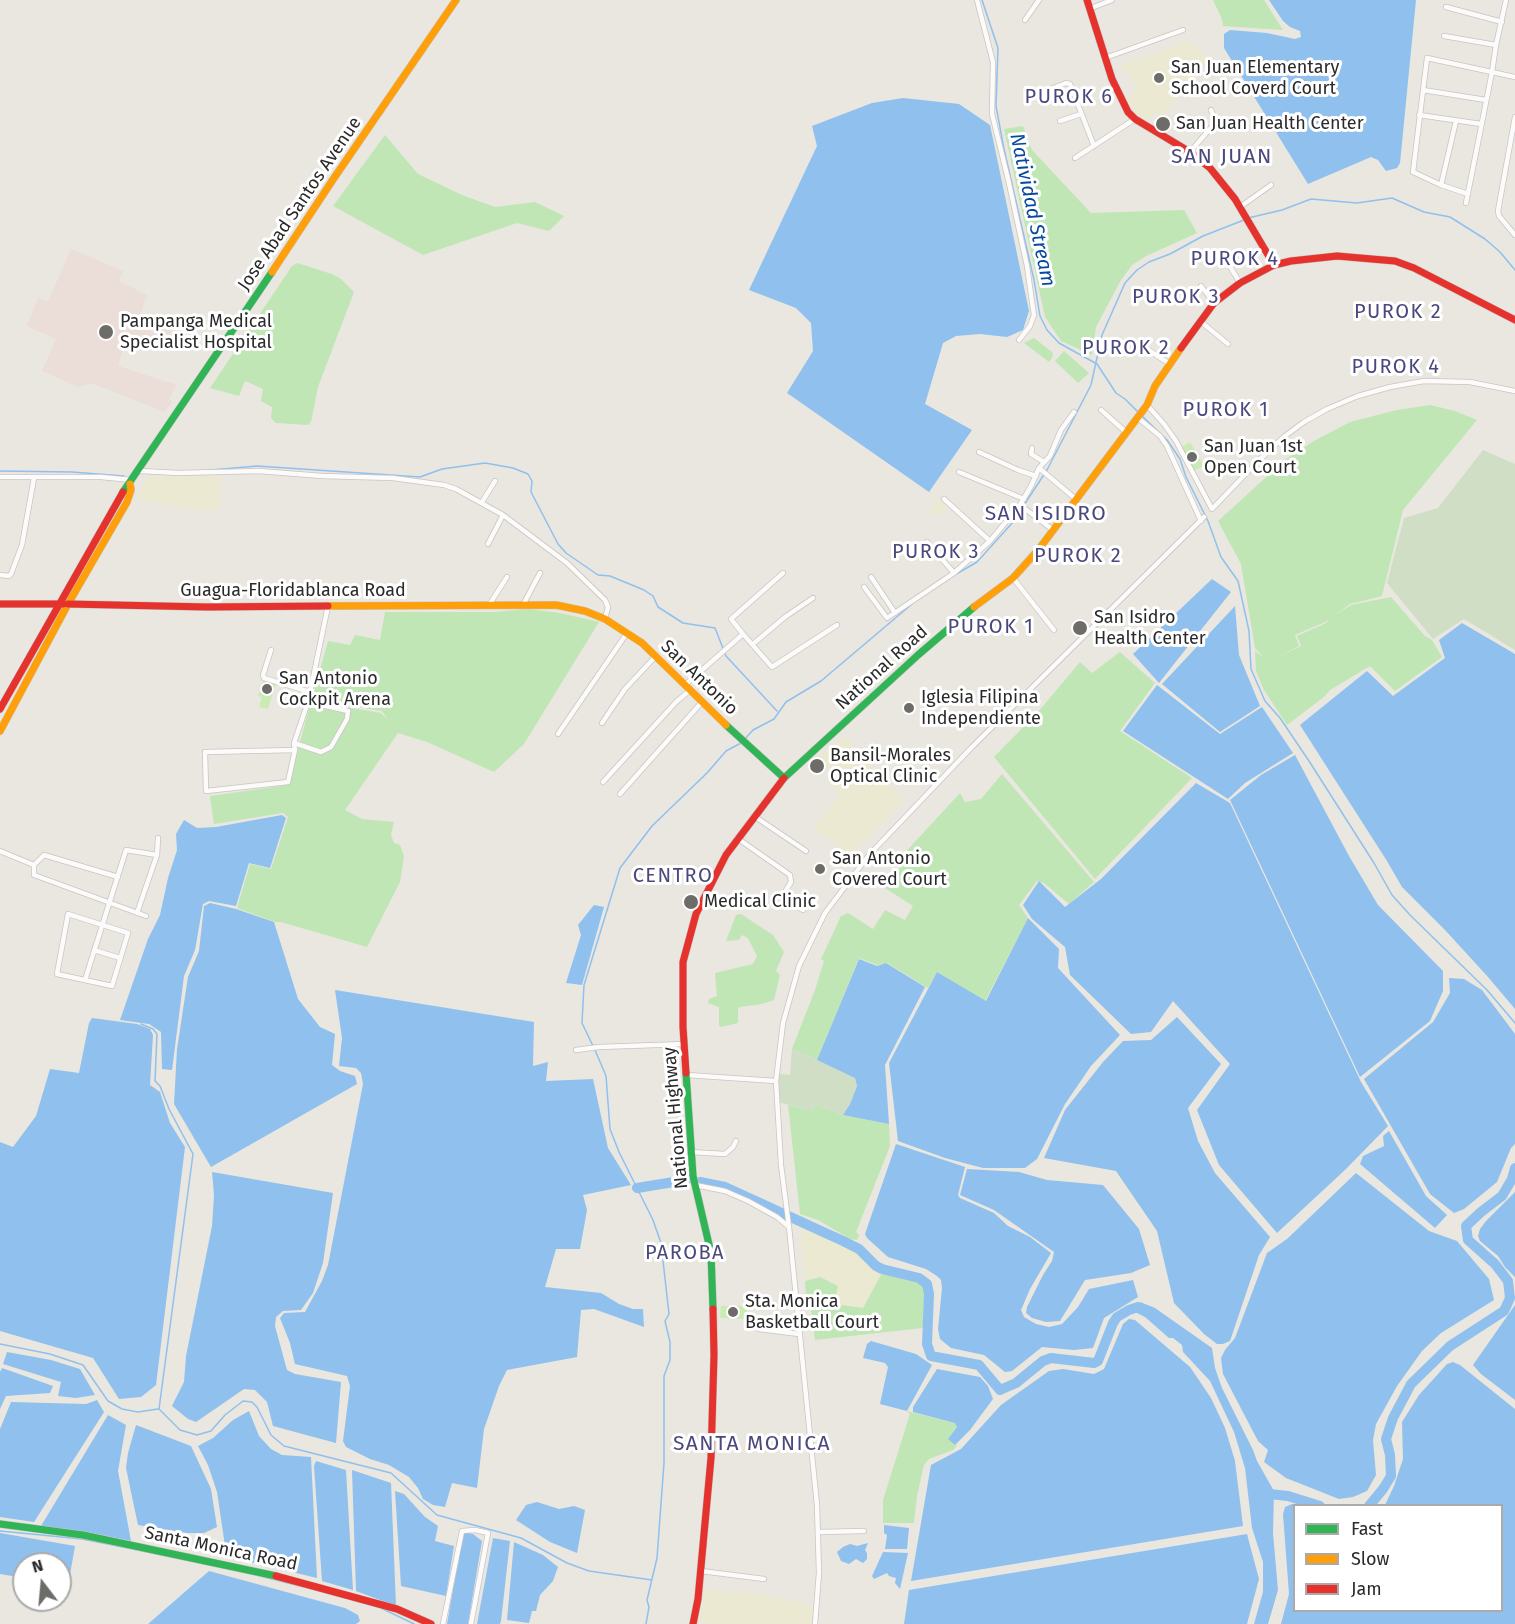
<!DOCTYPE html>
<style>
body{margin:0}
#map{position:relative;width:1515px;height:1624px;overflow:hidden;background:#e9e7df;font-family:"Fira Sans",sans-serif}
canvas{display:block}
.legend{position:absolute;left:1293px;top:1504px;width:210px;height:108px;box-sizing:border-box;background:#fff;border:2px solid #aaa;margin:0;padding:8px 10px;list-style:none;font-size:18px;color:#2a2a2a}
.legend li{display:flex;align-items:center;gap:12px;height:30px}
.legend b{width:30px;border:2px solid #aaa}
.north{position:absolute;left:12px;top:1552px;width:60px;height:60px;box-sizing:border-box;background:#fff;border:2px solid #aaa;border-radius:50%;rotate:344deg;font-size:16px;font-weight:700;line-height:24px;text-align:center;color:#2a2a2a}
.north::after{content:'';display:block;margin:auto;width:21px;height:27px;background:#6d6c69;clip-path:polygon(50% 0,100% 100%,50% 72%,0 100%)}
</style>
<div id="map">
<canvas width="1515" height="1624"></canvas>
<ul class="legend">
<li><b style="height:8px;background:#30b455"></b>Fast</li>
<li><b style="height:8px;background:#ff9f0a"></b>Slow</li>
<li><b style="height:8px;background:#e5322d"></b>Jam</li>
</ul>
<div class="north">N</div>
</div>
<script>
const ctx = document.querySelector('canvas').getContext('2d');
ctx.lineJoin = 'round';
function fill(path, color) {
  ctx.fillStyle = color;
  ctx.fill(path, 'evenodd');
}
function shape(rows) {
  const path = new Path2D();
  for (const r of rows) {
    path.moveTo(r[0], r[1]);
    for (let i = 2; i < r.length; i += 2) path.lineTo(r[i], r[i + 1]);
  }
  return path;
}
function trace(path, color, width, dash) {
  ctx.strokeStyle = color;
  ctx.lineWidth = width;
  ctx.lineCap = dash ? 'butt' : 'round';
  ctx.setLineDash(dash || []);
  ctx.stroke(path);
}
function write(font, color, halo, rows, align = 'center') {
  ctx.font = font + ' "Fira Sans",sans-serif';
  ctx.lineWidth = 6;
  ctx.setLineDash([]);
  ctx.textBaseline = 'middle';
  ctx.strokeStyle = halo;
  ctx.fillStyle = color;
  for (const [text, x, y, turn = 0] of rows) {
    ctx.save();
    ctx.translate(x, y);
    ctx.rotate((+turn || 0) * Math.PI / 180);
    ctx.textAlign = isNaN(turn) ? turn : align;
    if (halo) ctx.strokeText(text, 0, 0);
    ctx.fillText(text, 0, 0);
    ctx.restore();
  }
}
const education = shape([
 [1191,40,1208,60,1162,117,1156,111,1146,122,1125,99,1139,88,1127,71,1124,73,1120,66],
 [175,474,221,477,219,509,195,511,136,498,148,477],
 [942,497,950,506,938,517,929,509],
 [845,736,904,800,847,859,830,837,827,838,813,827,841,795,826,781,833,774,817,757],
 [802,1227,818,1232,844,1245,848,1242,859,1250,875,1267,882,1273,863,1308,834,1304,837,1286,820,1277,805,1281,800,1230],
 [706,1588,738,1595,740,1591,750,1591,814,1606,812,1624,713,1624,699,1621]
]);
const medical = shape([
 [71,249,123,271,119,281,147,295,139,318,172,329,168,337,158,345,127,335,118,366,177,385,169,399,172,401,165,412,91,383,78,387,42,371,56,339,27,326,38,298,48,302]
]);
const green = shape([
 [1213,0,1264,0,1283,30,1223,26,1222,19],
 [1023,126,1032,150,1091,213,1184,210,1197,233,1146,256,1132,265,1121,280,1096,327,1092,355,1061,341,1045,317,1004,129],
 [385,135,418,174,462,195,495,207,535,202,564,216,549,231,517,223,423,255,333,206],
 [297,263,332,274,341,279,354,292,318,387,311,422,308,425,276,423,271,418,272,407,261,401,263,389,245,381,239,396,210,388,292,266],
 [1034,338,1052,352,1053,356,1049,362,1024,343],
 [1064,351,1089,373,1078,383,1055,361],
 [1430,405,1455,411,1477,420,1403,510,1382,596,1350,604,1325,622,1295,635,1299,646,1273,659,1301,646,1297,636,1326,623,1330,618,1351,605,1391,597,1425,636,1432,640,1442,657,1395,691,1370,666,1330,690,1324,697,1287,725,1264,690,1256,671,1255,651,1264,658,1255,648,1241,564,1218,521,1286,459,1314,441,1350,422,1397,410],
 [528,609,560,613,599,622,524,744,494,772,427,742,398,733,345,810,362,819,394,822,391,835,394,843,400,845,404,856,400,882,367,947,281,922,275,922,237,908,250,864,271,869,288,817,283,813,214,824,210,796,281,786,289,783,311,701,381,713,388,720,382,711,312,699,328,641,350,645,355,635,380,640,385,612,493,612],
 [1120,652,1155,683,1120,731,1192,778,1095,879,994,757,1038,712,1080,662,1092,673],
 [1002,774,1094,882,1069,904,1044,883,1037,881,1019,905,1028,918,985,1001,937,972,928,988,887,963,877,965,859,958,817,1060,792,1049,815,990,824,961,821,959,841,916,848,913,873,929,885,910,905,920,913,906,885,888,892,876,904,864,900,858,960,793,965,802,981,799],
 [741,914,773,935,784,952,776,971,780,975,774,1000,762,1004,740,1007,738,1009,738,1023,721,1027,719,1025,719,1007,708,1003,709,999,717,996,715,973,753,964,757,956,748,938,742,935,739,940,726,941,736,915],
 [814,1104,843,1115,889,1124,890,1146,856,1232,859,1235,857,1240,850,1239,818,1220,800,1214,788,1105,813,1111],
 [882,1273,919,1281,925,1286,928,1295,923,1328,815,1340,811,1309,806,1297,805,1281,820,1277,838,1286,834,1304,863,1308],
 [907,1411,955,1423,957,1427,948,1439,957,1446,953,1450,929,1459,924,1465,917,1496,914,1523,883,1523,883,1500,910,1414]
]);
const cemetery = shape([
 [1483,450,1515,464,1515,650,1464,619,1433,639,1387,583,1404,518,1438,508],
 [792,1049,855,1077,857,1086,850,1104,843,1115,814,1104,813,1111,778,1102,779,1074,790,1075]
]);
const pitch = shape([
 [1190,442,1204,466,1193,471,1180,448],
 [264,679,276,683,268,709,259,707,262,697,258,696],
 [721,1306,747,1306,746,1319,720,1318]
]);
const water = shape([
 [1269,0,1416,0,1400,163,1397,168,1386,171,1378,160,1371,157,1308,184,1224,48,1224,34,1230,30,1267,33,1295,39,1301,37,1300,31,1290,27,1283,21],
 [903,98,959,104,990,125,1029,311,1023,330,1007,337,980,334,956,336,943,343,925,404,972,430,929,492,787,393,813,351,811,323,796,308,749,290,817,146,812,126,872,103],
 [1212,579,1231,592,1159,683,1133,654],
 [1235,606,1239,655,1260,706,1220,732,1162,684],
 [1462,623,1515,654,1515,1009,1488,977,1445,930,1402,887,1387,861,1300,725,1367,671,1393,696,1445,658,1439,640],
 [1157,685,1220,734,1262,707,1293,753,1245,783,1228,799,1123,731],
 [1295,755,1349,856,1378,905,1443,971,1443,991,1430,1021,1360,1077,1230,800,1261,775],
 [1196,783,1230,803,1361,1082,1388,1126,1346,1169,1277,1233,1219,1165,1197,1110,1230,1064,1173,1001,1151,1032,1131,1034,1070,975,1065,947,1032,919,1023,905,1039,881,1065,907,1101,879],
 [282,815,286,818,270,868,249,863,236,906,209,901,203,904,195,950,184,976,172,1070,162,1069,161,1032,149,1024,120,1020,148,939,160,915,168,878,177,850,176,834,184,820,197,828,216,827],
 [210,903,236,909,274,922,298,999,320,1027,335,1034,332,1065,340,1071,355,1076,357,1084,211,1167,174,1104,177,1049,188,977,199,951,204,906],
 [594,905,604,907,582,985,566,983,581,935,578,925],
 [1028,918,1059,949,1058,968,1120,1035,1091,1066,1065,1104,1037,1159,1025,1168,983,1168,945,1158,898,1141,889,1063,937,972,986,1001],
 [859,959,877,966,886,963,925,987,885,1065,889,1124,843,1115,850,1104,857,1086,855,1078,817,1060],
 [1449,978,1464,979,1482,990,1515,1034,1515,1144,1511,1148,1497,1182,1464,1209,1454,1213,1430,1194,1364,1079,1433,1022,1450,993],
 [335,990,534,1022,533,1066,548,1062,546,1081,593,1079,608,1148,631,1185,583,1195,587,1210,580,1249,556,1249,545,1287,601,1293,619,1304,633,1309,643,1309,644,1327,594,1309,581,1310,577,1357,507,1370,499,1386,484,1429,477,1488,452,1483,445,1507,433,1505,423,1499,418,1488,409,1477,389,1465,370,1459,346,1447,343,1441,350,1386,347,1376,295,1364,290,1343,280,1318,284,1313,305,1312,322,1281,328,1265,363,1084,361,1073,356,1068,339,1066,342,1038],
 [1177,1017,1221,1064,1188,1108,1198,1141,1215,1173,1270,1237,1259,1255,1230,1341,1223,1344,1217,1344,1204,1334,1174,1303,1157,1231,1116,1171,1044,1158,1065,1110,1103,1062,1123,1041,1151,1040],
 [92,1018,137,1024,150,1029,153,1035,150,1085,160,1092,170,1123,185,1147,156,1385,141,1397,119,1399,93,1358,0,1331,0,1142,13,1147,36,1116,50,1069,79,1073,89,1023],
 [1389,1131,1426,1196,1447,1215,1435,1228,1360,1164,1363,1156,1384,1146,1383,1136],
 [896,1144,965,1167,958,1195,960,1198,994,1213,1008,1226,1030,1237,1051,1253,1030,1289,1021,1310,1024,1317,1036,1324,1049,1327,1062,1324,1078,1307,1089,1289,1133,1280,1138,1297,1104,1318,1093,1348,1074,1350,1042,1347,1012,1371,1005,1372,984,1355,951,1348,940,1339,938,1329,942,1288,941,1280,937,1276,926,1269,888,1257,867,1238,865,1234],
 [967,1169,1019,1172,1047,1180,1103,1185,1139,1229,1150,1265,1131,1273,1085,1280,1060,1321,1046,1322,1032,1318,1026,1313,1027,1307,1043,1275,1052,1261,1054,1252,994,1210,960,1195],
 [212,1172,333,1193,323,1263,313,1293,301,1310,283,1311,276,1317,275,1326,287,1370,295,1374,341,1382,336,1443,273,1426,267,1402,255,1390,244,1389,196,1422,188,1419,172,1406,184,1382,186,1356,212,1226,214,1195],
 [1356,1173,1429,1231,1457,1241,1489,1279,1494,1300,1441,1333,1422,1351,1397,1386,1376,1424,1373,1440,1376,1475,1367,1491,1353,1497,1339,1499,1286,1478,1264,1462,1268,1450,1258,1441,1223,1374,1221,1358,1225,1350,1235,1338,1267,1253,1287,1239],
 [1515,1192,1515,1277,1505,1267,1498,1256,1480,1241,1478,1236,1480,1229,1486,1221],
 [1140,1302,1155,1308,1212,1348,1215,1368,1222,1388,1253,1450,1257,1461,1274,1491,1273,1533,1278,1590,1268,1624,1254,1624,1263,1592,1263,1562,1252,1528,1245,1468,1234,1432,1210,1381,1183,1352,1182,1345,1173,1338,1169,1338,1145,1317,1135,1312],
 [1515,1305,1515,1400,1481,1374,1473,1365],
 [1129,1319,1135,1320,1190,1367,1211,1398,1225,1428,1235,1461,1243,1526,911,1581,931,1465,961,1449,1001,1405,1049,1371,1063,1369,1094,1374,1104,1369,1123,1324],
 [871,1341,916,1354,932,1365,907,1411,880,1404,888,1367,885,1363,863,1358,867,1344],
 [7,1352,51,1360,80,1369,95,1395,76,1398,58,1396,61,1382,3,1364],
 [1453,1362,1460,1365,1515,1409,1515,1624,1281,1624,1289,1594,1283,1514,1285,1507,1292,1504,1299,1505,1294,1506,1294,1610,1502,1610,1502,1506,1385,1505,1394,1486,1403,1459,1402,1422,1419,1395,1447,1364],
 [2,1368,53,1386,50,1393,6,1396,0,1409,0,1372],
 [937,1369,980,1377,988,1386,993,1399,970,1430,955,1445,948,1439,957,1427,955,1423,913,1412,913,1407],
 [97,1400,104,1412,34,1522,0,1517,0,1429,11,1402,86,1404],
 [249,1411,259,1436,271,1449,282,1455,311,1457,317,1578,230,1557,225,1546,217,1492,208,1465,198,1446,213,1438,233,1420],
 [108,1415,126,1425,118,1471,131,1541,87,1532,41,1526],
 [136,1425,191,1446,211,1489,217,1527,204,1533,187,1533,138,1525,126,1468,128,1453],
 [316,1461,346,1470,353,1590,322,1581,314,1466],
 [352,1470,391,1483,396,1606,356,1591],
 [395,1491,404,1494,425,1517,438,1526,435,1541,454,1546,446,1596,401,1586],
 [537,1502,559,1509,574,1506,585,1510,577,1553,550,1542,516,1520,526,1505],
 [884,1525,909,1528,907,1549,885,1549,887,1535,884,1533],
 [463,1532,473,1534,482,1541,468,1624,447,1624],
 [0,1533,75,1546,68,1586,60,1584,60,1564,24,1564,24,1578,0,1574],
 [1247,1534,1259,1579,1247,1624,904,1624,909,1590],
 [493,1538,510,1541,501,1621,500,1624,477,1624],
 [514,1542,543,1555,558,1567,553,1581,540,1595,536,1611,532,1611,529,1623,507,1620],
 [868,1543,865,1550,867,1553,867,1559,863,1563,856,1559,849,1564,841,1561,837,1552,843,1547,850,1544,857,1546],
 [883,1552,908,1553,900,1589,895,1583,896,1578,889,1576,887,1573,874,1579,872,1576],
 [209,1571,345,1608,358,1615,360,1621,356,1624,148,1624]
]);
const stream = shape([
 [982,0,998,48,996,106,1004,149,1034,280,1040,316,1047,330,1059,343,1097,364,1116,393,1125,399,1138,412],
 [1248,218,1282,210,1311,199,1357,203,1392,198,1424,212,1450,217,1485,239,1500,252,1515,270],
 [1141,415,1167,440,1180,459,1186,477,1208,521,1221,557,1238,581,1249,631,1251,669,1265,701,1280,718,1309,761,1374,863,1392,895,1410,915,1487,990,1515,1023],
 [211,470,257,466,420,477,442,469,485,463,513,468,528,474,532,481,531,492,558,544,566,553,598,575,610,576,644,590,653,596,658,607,683,623,715,628,726,656,777,711],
 [0,471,72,472,124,476],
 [1024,505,1047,470,1091,385,1102,335,1125,283,1137,270,1149,262,1170,254,1203,236,1244,220],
 [953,576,977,562,1014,521,1022,510],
 [744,740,753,730,774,719,786,702,821,681,912,604],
 [141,1024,153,1029,157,1034,155,1081,160,1086,169,1109,193,1154,159,1409,180,1430,197,1435,211,1431,225,1415,243,1401,252,1402,257,1407,271,1435,284,1446,391,1473,437,1515,521,1538,567,1563,589,1571,652,1580],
 [593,1046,582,1023,584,985,620,868,652,826,707,773,726,751,741,743],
 [595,1050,606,1076,610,1129,619,1152,653,1220,661,1243,669,1314,665,1321,670,1342,670,1360,664,1376,664,1463,657,1558,647,1600,649,1607,646,1624],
 [0,1344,50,1354,83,1365,108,1401,122,1409,138,1412,158,1409],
 [0,1531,82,1539,128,1548,244,1572,340,1596],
 [362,1602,381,1608,414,1624]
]);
const river = shape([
 [700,1182,725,1187,843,1241,859,1249,876,1266,882,1269,919,1278,927,1284,929,1294,927,1344,931,1356,979,1365,1000,1390,1016,1383,1043,1361,1051,1358,1094,1363,1098,1361,1113,1323,1117,1317,1129,1310,1138,1307,1149,1312],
 [637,1188,686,1180],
 [1260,1493,1288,1496,1320,1506],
 [1369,1506,1383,1489,1391,1476,1390,1455,1386,1439,1393,1418,1411,1384,1450,1346,1504,1311,1510,1298,1508,1281,1495,1264,1468,1240,1466,1226,1481,1212,1502,1196,1512,1179,1515,1168]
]);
const street = shape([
 [977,0,993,62,992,114,1008,179,1027,266,1032,302,1034,315,1030,326,1019,340],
 [1446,7,1502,22],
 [1089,9,1112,0],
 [1025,20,1039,0],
 [1444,36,1496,45],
 [1105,58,1183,30],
 [1423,90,1486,100],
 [1033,96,1066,83,1070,84,1094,146],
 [1419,115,1481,124],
 [1515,117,1498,211,1499,216,1515,235],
 [1060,121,1081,114],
 [1456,121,1441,185,1413,172,1427,58,1515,77],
 [1190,152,1215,123,1216,120,1211,110],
 [1075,158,1135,119],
 [1441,185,1468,194],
 [1466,203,1492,72,1496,45,1506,0],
 [1240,207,1271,185],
 [1226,260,1240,283],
 [1201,286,1214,303],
 [1200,321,1228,344],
 [1139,344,1170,364],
 [1147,405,1164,424,1176,441,1212,509,1259,460,1285,436,1304,422,1327,409,1358,396,1390,387,1424,381,1470,382,1515,391],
 [1101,410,1127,433],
 [1138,418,1160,436,1167,446,1201,521],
 [1032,448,1031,454,1044,462],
 [979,452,1018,470,1036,476],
 [1039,468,1077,500],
 [140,471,178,473,259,471,322,476,393,478,444,485,456,489,503,515,567,563,605,600,608,607,605,619],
 [959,472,1024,499],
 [0,477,101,477,132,480],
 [944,499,990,541],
 [482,502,495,481],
 [1020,505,1053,530],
 [927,542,954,573],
 [488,544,503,515],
 [0,575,9,576,11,574,22,545,34,478],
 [871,577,895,613],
 [1013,578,1054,630],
 [864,587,887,618,954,573,990,541,1020,505,1031,486,1039,468,1050,456,1061,430,1074,412],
 [489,605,507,577],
 [523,605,540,573],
 [743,634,731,619,783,573],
 [753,644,785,617,813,598],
 [271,650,263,675,264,678,310,692],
 [685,685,743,634,772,667,837,625],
 [602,723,625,689,655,657],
 [558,734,627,633],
 [294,743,321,752,331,747,347,719,348,711,308,702],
 [295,750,205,752,206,791,288,782,295,750,294,743,308,702,328,606],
 [603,782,676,702,689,691],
 [620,794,702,702],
 [754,816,806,851],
 [737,838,790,875,791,882,782,897,803,910],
 [0,851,34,865],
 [118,877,44,855,34,865,34,875,146,916],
 [137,913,157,855,158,838],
 [68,914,128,933,112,986,57,974,68,914],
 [94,950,120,958],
 [85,980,126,850,157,855],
 [576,1050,599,1047,684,1044],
 [687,1075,776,1081],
 [690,1152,725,1154,733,1147,736,1141],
 [695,1185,725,1191,748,1201,777,1217,789,1227],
 [759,1329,799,1334],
 [819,1532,864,1531],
 [701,1571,764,1579],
 [443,1624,462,1531,475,1530,488,1533,471,1624],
 [815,1624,819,1573,817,1505,789,1227,781,1165,776,1081,783,1023,799,966,825,913,869,855,972,747,1204,517]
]);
const fast = shape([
 [123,492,272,272],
 [726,725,784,778],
 [784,778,918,655,974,607],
 [686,1073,693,1176,711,1253,713,1309],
 [0,1524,83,1535,276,1576]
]);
const slow = shape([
 [272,272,332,181,456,0],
 [328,606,556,605,585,611,605,619,642,643,726,725],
 [974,607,1013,578,1039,549,1147,405,1155,386,1181,348],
 [0,731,68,604,127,502,131,490,130,484]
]);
const jam = shape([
 [1087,0,1112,79,1128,112,1135,119,1190,152,1210,168,1235,199,1274,265],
 [1181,348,1214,303,1240,283,1274,265,1291,261,1337,256,1395,261,1414,268,1515,320],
 [0,604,63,604],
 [68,604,207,607,328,606],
 [0,709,123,492],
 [686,1073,683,1027,683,962,696,914,726,855,784,778],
 [276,1576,397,1609,431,1624],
 [693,1624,698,1599,711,1458,714,1355,713,1309]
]);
const markers = [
 [1159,78,6,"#6d6c69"],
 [1163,124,8,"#6d6c69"],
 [106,332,8,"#6d6c69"],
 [1192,457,6,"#6d6c69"],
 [1080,628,8,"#6d6c69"],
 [267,689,6,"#6d6c69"],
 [909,708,6,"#6d6c69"],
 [817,766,8,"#6d6c69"],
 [820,869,6,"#6d6c69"],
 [691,902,8,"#6d6c69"],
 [733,1312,6,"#6d6c69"]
];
const poiNames = [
 ["San Juan Elementary",1171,68],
 ["School Coverd Court",1171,89],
 ["San Juan Health Center",1176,124],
 ["Pampanga Medical",120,322],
 ["Specialist Hospital",120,343],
 ["San Juan 1st",1204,447],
 ["Open Court",1204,468],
 ["San Isidro",1094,618],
 ["Health Center",1094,639],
 ["San Antonio",279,679],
 ["Cockpit Arena",279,700],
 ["Iglesia Filipina",921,698],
 ["Independiente",921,719],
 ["Bansil-Morales",830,756],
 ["Optical Clinic",830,777],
 ["San Antonio",832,859],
 ["Covered Court",832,880],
 ["Medical Clinic",704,902],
 ["Sta. Monica",745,1302],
 ["Basketball Court",745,1323]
];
const streetNames = [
 ["Jose Abad Santos Avenue",300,204,-56],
 ["Guagua-Floridablanca Road",293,591],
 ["National Road",882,668,-42],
 ["San Antonio",699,678,44],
 ["National Highway",676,1118,-95],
 ["Santa Monica Road",221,1549,12]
];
const neighbourhoodNames = [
 ["PUROK 6",1069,97],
 ["PUROK 4",1235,259],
 ["PUROK 3",1176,297],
 ["PUROK 2",1398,312],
 ["PUROK 2",1126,348],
 ["PUROK 4",1396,367],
 ["PUROK 1",1226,410],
 ["PUROK 3",936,552],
 ["PUROK 2",1078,556],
 ["PUROK 1",991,627],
 ["CENTRO",673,876],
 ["PAROBA",685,1253]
];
const waterNames = [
 ["Natividad Stream",1032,210,78]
];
const quarterNames = [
 ["SAN JUAN",1222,157],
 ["SAN ISIDRO",1046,514],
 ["SANTA MONICA",752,1444]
];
fill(education, '#ece9d3');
fill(medical, '#ebddd7');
fill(green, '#c0e6b6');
fill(cemetery, '#d0dec6');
fill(pitch, '#caebb3');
fill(water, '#8fc0ee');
trace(stream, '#8fc0ee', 1.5);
trace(river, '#8fc0ee', 10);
trace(street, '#c6c5c5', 6);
trace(fast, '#c6c5c5', 8);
trace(slow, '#c6c5c5', 8);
trace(jam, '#c6c5c5', 8);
trace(street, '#fcfbfa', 4.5);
trace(fast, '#30b455', 7);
trace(slow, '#ff9f0a', 7);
trace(jam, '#e5322d', 7);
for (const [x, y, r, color] of markers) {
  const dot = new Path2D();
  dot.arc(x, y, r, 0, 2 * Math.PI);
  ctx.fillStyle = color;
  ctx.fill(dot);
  trace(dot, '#fff', 2);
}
write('18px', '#2a2a2a', '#fff', poiNames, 'left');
write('18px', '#2a2a2a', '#fff', streetNames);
ctx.letterSpacing = '1.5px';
write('20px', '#4a487c', '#fff', neighbourhoodNames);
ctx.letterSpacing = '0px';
write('italic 20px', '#0749a0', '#fff', waterNames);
ctx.letterSpacing = '1.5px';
write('21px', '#4a487c', '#fff', quarterNames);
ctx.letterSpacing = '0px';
</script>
